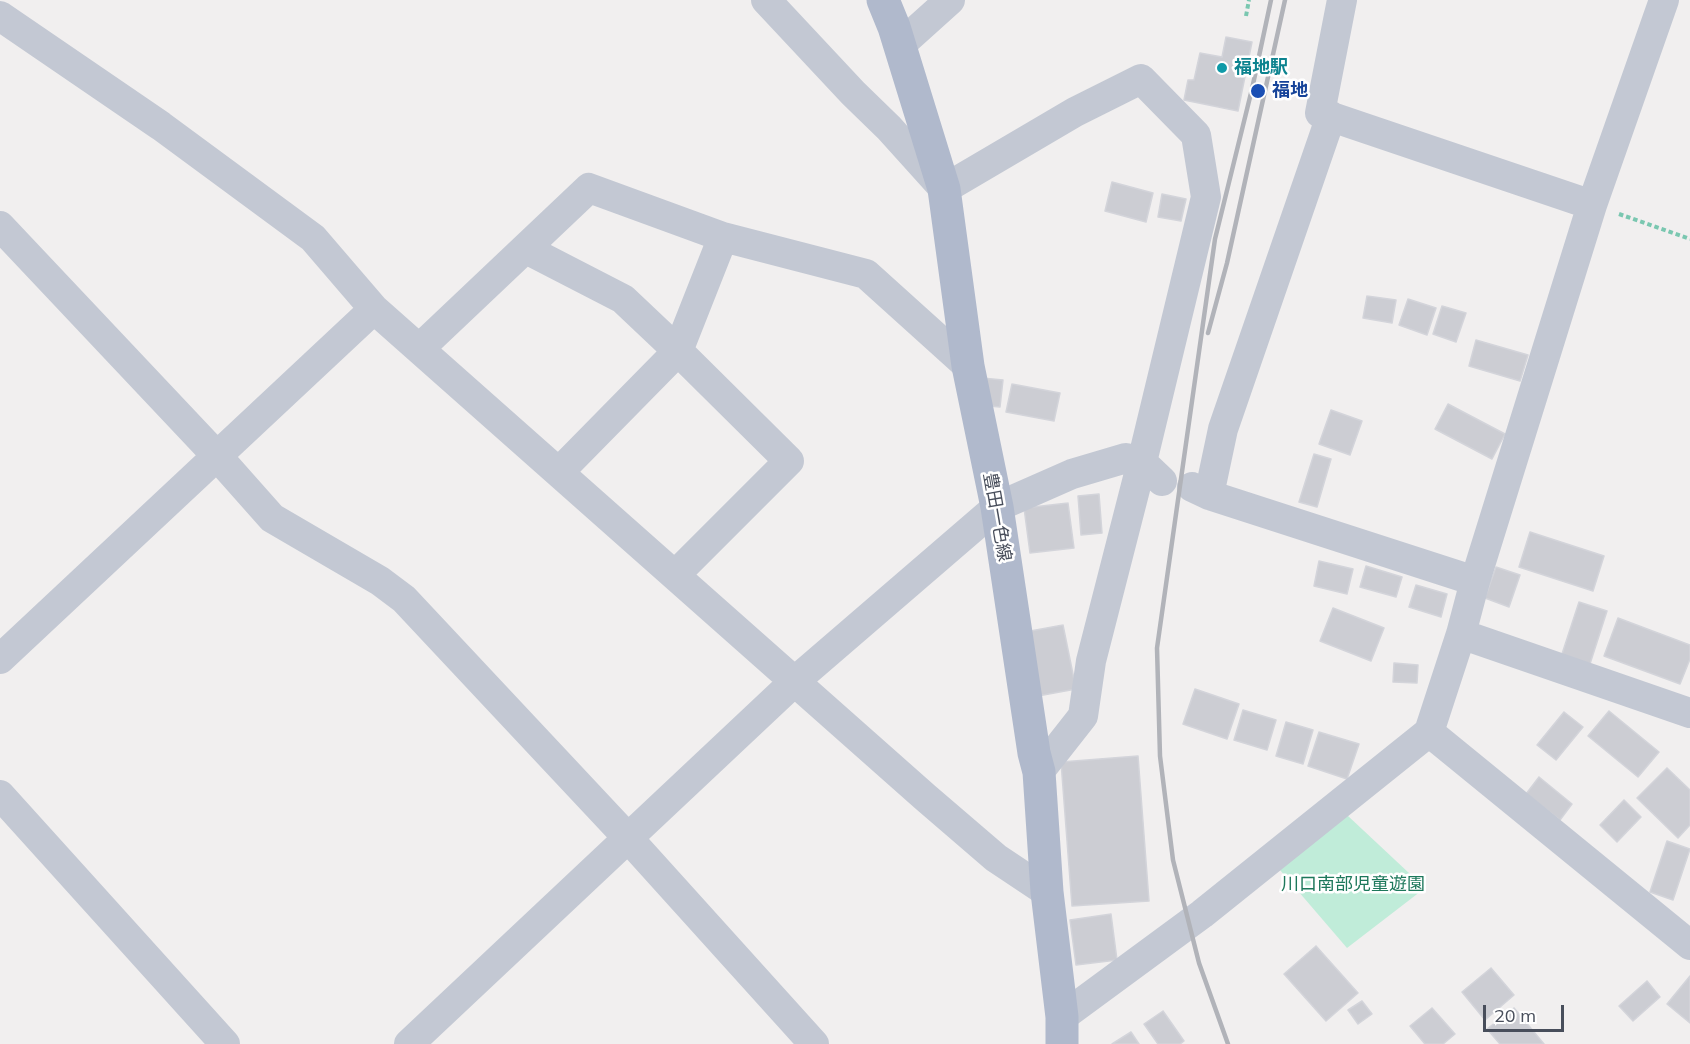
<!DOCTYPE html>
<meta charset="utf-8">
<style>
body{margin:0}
#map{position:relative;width:1690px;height:1044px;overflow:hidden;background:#f1efef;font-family:Mulish,sans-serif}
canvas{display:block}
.scale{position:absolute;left:1483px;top:1005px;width:81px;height:27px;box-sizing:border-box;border:3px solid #484e5b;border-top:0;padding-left:8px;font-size:18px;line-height:21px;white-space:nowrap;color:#484e5b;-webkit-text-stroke:4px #fff;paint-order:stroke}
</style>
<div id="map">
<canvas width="1690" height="1044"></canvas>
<div class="scale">20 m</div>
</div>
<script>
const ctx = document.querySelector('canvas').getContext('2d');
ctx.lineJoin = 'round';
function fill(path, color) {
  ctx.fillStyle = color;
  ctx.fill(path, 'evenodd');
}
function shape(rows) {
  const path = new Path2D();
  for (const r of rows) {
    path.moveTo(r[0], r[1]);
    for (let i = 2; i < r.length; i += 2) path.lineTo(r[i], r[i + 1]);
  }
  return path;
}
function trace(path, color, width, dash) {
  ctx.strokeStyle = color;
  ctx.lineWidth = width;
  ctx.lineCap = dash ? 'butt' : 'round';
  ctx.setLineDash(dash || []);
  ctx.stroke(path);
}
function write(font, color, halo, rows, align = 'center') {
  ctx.font = font + ' Mulish,"Noto Sans JP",sans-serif';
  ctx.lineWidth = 5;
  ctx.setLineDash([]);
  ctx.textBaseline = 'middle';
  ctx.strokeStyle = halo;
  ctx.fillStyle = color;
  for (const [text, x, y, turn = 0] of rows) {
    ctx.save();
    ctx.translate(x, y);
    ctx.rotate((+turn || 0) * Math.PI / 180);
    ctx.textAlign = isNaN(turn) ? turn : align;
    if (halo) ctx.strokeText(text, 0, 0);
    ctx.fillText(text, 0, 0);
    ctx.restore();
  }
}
const green = shape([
 [1347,815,1425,888,1347,948,1280,870]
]);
const building = shape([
 [1226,37,1252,42,1238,111,1184,100,1188,80,1194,80,1200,53,1222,57,1226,37],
 [1112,182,1153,193,1146,222,1105,211,1112,182],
 [1162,194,1186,199,1181,221,1158,217,1162,194],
 [1367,296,1396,300,1392,323,1363,318,1367,296],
 [1408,299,1436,308,1427,335,1399,325,1408,299],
 [1442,306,1466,313,1456,342,1433,334,1442,306],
 [1476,340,1528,355,1520,381,1469,366,1476,340],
 [982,378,1003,380,1000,407,979,405,982,378],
 [1012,384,1060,393,1054,421,1006,412,1012,384],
 [1448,404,1505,434,1492,459,1435,429,1448,404],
 [1331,410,1362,421,1350,455,1319,444,1331,410],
 [1314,454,1331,459,1317,507,1299,502,1314,454],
 [1099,494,1102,533,1081,535,1078,496,1099,494],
 [1068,503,1074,548,1030,553,1024,508,1068,503],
 [1530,532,1604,556,1593,591,1519,567,1530,532],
 [1319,561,1353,569,1347,594,1314,586,1319,561],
 [1366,566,1402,577,1396,597,1360,587,1366,566],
 [1496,567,1520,575,1509,607,1485,598,1496,567],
 [1416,585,1447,594,1441,617,1409,607,1416,585],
 [1579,602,1607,611,1589,667,1561,657,1579,602],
 [1333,608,1384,628,1371,661,1320,641,1333,608],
 [1618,618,1690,645,1690,659,1680,684,1604,656,1618,618],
 [1063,625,1076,689,1038,696,1025,632,1063,625],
 [1394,663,1418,665,1417,683,1393,682,1394,663],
 [1195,689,1239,704,1227,739,1183,724,1195,689],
 [1243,710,1276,720,1267,750,1234,740,1243,710],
 [1609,711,1659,752,1638,777,1588,736,1609,711],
 [1564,712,1583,727,1556,760,1537,745,1564,712],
 [1286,722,1313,730,1303,764,1276,756,1286,722],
 [1319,732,1359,744,1347,779,1308,766,1319,732],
 [1138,756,1149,901,1072,906,1061,762,1138,756],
 [1667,768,1690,790,1690,825,1678,838,1637,798,1667,768],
 [1539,777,1572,804,1560,820,1526,794,1539,777],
 [1624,800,1641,817,1617,842,1600,825,1624,800],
 [1667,841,1690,849,1673,900,1650,892,1667,841],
 [1111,914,1117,960,1076,965,1070,920,1111,914],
 [1316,946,1358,993,1326,1021,1284,974,1316,946],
 [1491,968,1514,995,1485,1020,1462,992,1491,968],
 [1690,976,1690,1023,1667,1004,1690,976],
 [1647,981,1660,997,1633,1021,1619,1006,1647,981],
 [1362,1001,1372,1014,1358,1024,1348,1010,1362,1001],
 [1432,1008,1455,1034,1443,1044,1425,1044,1410,1026,1432,1008],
 [1514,1008,1544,1044,1500,1044,1487,1029,1514,1008],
 [1163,1011,1184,1041,1180,1044,1158,1044,1144,1024,1163,1011],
 [1131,1032,1139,1044,1112,1044,1131,1032]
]);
const path = shape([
 [1246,16,1249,0],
 [1619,214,1690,239]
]);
const minor = shape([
 [766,0,853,93,889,128,944,189,1075,112,1141,79,1196,135,1206,197,1142,462,1091,661,1083,716,1039,772],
 [1342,0,1320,113,1592,205],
 [0,16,161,126,313,238,374,309,925,797,996,858,1047,892],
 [900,45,950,0],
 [0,226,217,456,272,518,380,581,404,599,628,838,814,1044],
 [526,249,623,299,678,351,559,472],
 [419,349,589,188,723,237,866,274,968,366],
 [1192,487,1209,495,1475,581],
 [1209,495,1223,429,1331,116],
 [675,575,789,461,678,351,723,237],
 [1461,634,1690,713],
 [0,659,374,309],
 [1429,732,1690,945],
 [0,795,225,1044],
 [1062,1017,1202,914,1429,732,1461,634,1475,581,1592,205,1664,0],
 [409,1044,795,681,997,507,1072,474,1126,458,1142,462,1162,481]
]);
const primary = shape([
 [883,0,894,27,944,189,968,366,997,507,1034,753,1039,772,1047,892,1062,1017,1062,1044]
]);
const rail = shape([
 [1208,333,1227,263,1285,0],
 [1228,1044,1199,963,1173,860,1160,756,1157,648,1215,239,1252,89,1271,0]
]);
const markers = [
 [1222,68,6,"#0f9aa8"],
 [1258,91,8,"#1a4fb4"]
];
const cultureNames = [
 ["福地駅",1234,68]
];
const transitNames = [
 ["福地",1272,91]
];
const streetNames = [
 ["豊田一色線",997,517,80]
];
const parkNames = [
 ["川口南部児童遊園",1353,885]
];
fill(green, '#c0ecd9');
fill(building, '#cccdd3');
trace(building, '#d3d4da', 1.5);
trace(path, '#7ac7b0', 4, [4.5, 3]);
trace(minor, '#c3c8d3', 30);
trace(primary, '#b0b9cc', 33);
trace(rail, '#b1b3b9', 4.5);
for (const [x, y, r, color] of markers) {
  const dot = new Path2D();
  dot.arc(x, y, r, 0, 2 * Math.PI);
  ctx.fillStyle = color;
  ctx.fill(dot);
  trace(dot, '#fff', 2);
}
write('bold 18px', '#0d838f', '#fff', cultureNames, 'left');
write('bold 18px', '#164399', '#fff', transitNames, 'left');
write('18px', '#484e5b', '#fff', streetNames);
write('18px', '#1d785b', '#fff', parkNames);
</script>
